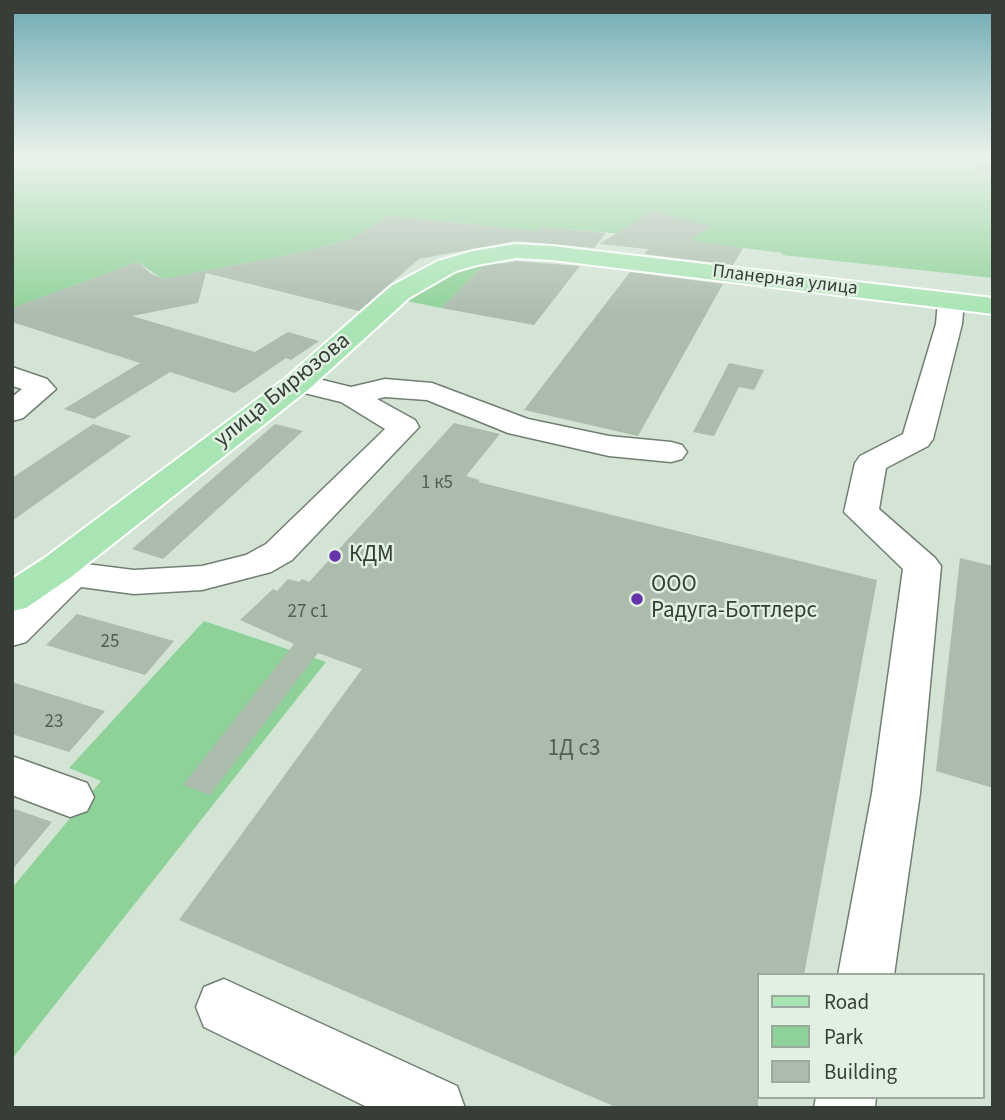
<!DOCTYPE html>
<meta charset="utf-8">
<style>
body{margin:0}
#map{position:relative;width:1005px;height:1120px;overflow:hidden;background:#d3e4d5;font-family:"Source Sans 3",sans-serif}
canvas{display:block}
.frame{position:absolute;inset:0;border:14px solid #373e38;pointer-events:none}
.legend{position:absolute;left:757px;top:973px;width:228px;height:126px;box-sizing:border-box;background:#e0f1e2;border:2px solid #9ca99e;margin:0;padding:9px 12px;list-style:none;font-size:21px;color:#373e38}
.legend li{display:flex;align-items:center;gap:14px;height:35px}
.legend b{width:35px;border:2px solid #9ca99e}
</style>
<div id="map">
<canvas width="1005" height="1120"></canvas>
<div class="frame"></div>
<ul class="legend">
<li><b style="height:9px;background:#a9e5b4"></b>Road</li>
<li><b style="height:19px;background:#8fd299"></b>Park</li>
<li><b style="height:19px;background:#abbcad"></b>Building</li>
</ul>
</div>
<script>
const ctx = document.querySelector('canvas').getContext('2d');
ctx.lineJoin = 'round';
function fill(path, color) {
  ctx.fillStyle = color;
  ctx.fill(path, 'evenodd');
}
function shape(rows) {
  const path = new Path2D();
  for (const r of rows) {
    path.moveTo(r[0], r[1]);
    for (let i = 2; i < r.length; i += 2) path.lineTo(r[i], r[i + 1]);
  }
  return path;
}
function trace(path, color, width, dash) {
  ctx.strokeStyle = color;
  ctx.lineWidth = width;
  ctx.lineCap = dash ? 'butt' : 'round';
  ctx.setLineDash(dash || []);
  ctx.stroke(path);
}
function write(font, color, halo, rows, align = 'center') {
  ctx.font = font + ' "Source Sans 3",sans-serif';
  ctx.lineWidth = 5;
  ctx.setLineDash([]);
  ctx.textBaseline = 'middle';
  ctx.strokeStyle = halo;
  ctx.fillStyle = color;
  for (const [text, x, y, turn = 0] of rows) {
    ctx.save();
    ctx.translate(x, y);
    ctx.rotate((+turn || 0) * Math.PI / 180);
    ctx.textAlign = isNaN(turn) ? turn : align;
    if (halo) ctx.strokeText(text, 0, 0);
    ctx.fillText(text, 0, 0);
    ctx.restore();
  }
}
const green = shape([
 [12,157,993,157,993,278,782,255,783,253,657,237,542,227,538,231,389,216,373,226,384,229,309,251,162,279,138,262,12,308],
 [504,258,496,270,482,267,441,308,407,301,456,268],
 [204,621,326,662,12,1059,12,888,101,781,69,768]
]);
const taxiway = shape([
 [977,157,993,157,993,174,979,171,974,163,977,157]
]);
const building = shape([
 [652,211,712,226,690,240,743,248,733,265,644,254,648,249,599,244],
 [389,216,538,231,542,227,606,233,594,248,516,241,419,259,359,311,206,273,198,303,132,316,255,352,288,332,319,341,291,360,286,358,235,393,170,372,94,419,64,409,140,363,12,322,12,308,138,262,150,273,162,279,309,251,351,239],
 [516,261,580,266,534,325,441,308,482,267],
 [630,272,723,284,638,436,524,410],
 [729,363,764,370,754,390,739,387,714,436,693,432],
 [454,423,500,434,466,476,480,480,478,482,877,580,804,975,758,975,758,1108,618,1108,179,920,362,669,318,653,210,795,183,785,294,644,240,620,273,589,277,591,288,579,299,582,302,579,309,582],
 [93,424,131,436,12,521,12,478],
 [275,424,303,431,163,559,132,549],
 [960,558,993,566,993,788,936,771],
 [77,614,174,641,145,675,46,645],
 [12,682,105,711,69,752,12,734],
 [12,808,52,822,12,870]
]);
const minor = shape([
 [951,293,960,296,964,301,962,324,933,439,928,446,886,468,879,509,935,558,941,566,920,793,894,975,838,975,872,793,903,569,844,512,855,463,860,456,903,434,936,324,938,301,942,296,951,293],
 [12,367,47,379,56,389,23,418,12,421,12,397,22,389,12,386,12,367],
 [298,374,351,387,385,379,432,383,528,419,609,436,671,442,682,445,687,452,682,459,671,462,609,456,508,433,427,400,385,397,377,399,415,420,419,427,292,560,271,572,202,590,134,594,81,587,26,642,12,646,12,609,46,577,38,568,44,559,57,556,78,563,134,570,202,566,246,555,266,544,385,429,341,402,288,389,284,383,288,377,298,374],
 [12,756,87,783,94,797,87,811,70,817,12,795,12,756],
 [224,979,457,1086,465,1108,369,1108,204,1027,196,1007,204,987,224,979],
 [816,1097,876,1097,875,1108,814,1108,816,1097]
]);
const major = shape([
 [516,244,552,246,993,298,993,314,552,260,516,258,477,265,456,271,409,298,309,389,71,577,26,608,12,611,12,579,43,559,287,377,391,286,438,261,473,251,516,244]
]);
const markers = [
 [335,556,7,"#63a"],
 [637,599,7,"#63a"]
];
const farStreetnames = [
 ["Планерная улица",785,281,7]
];
const numberNames = [
 ["1 к5",437,484],
 ["27 с1",308,613],
 ["25",110,643],
 ["23",54,723]
];
const streetNames = [
 ["улица Бирюзова",283,391,-39]
];
const poiNames = [
 ["КДМ",349,556],
 ["ООО",651,586],
 ["Радуга-Боттлерс",651,612]
];
const nearNumbernames = [
 ["1Д с3",574,750]
];
fill(green, '#8fd299');
fill(taxiway, '#97a498');
fill(building, '#abbcad');
trace(minor, '#707f71', 3);
trace(major, '#fff', 4);
fill(minor, '#fff');
fill(major, '#a9e5b4');
const sky = ctx.createLinearGradient(0, 0, 0, 314);
sky.addColorStop(0, '#6daab2');
sky.addColorStop(0.5, '#ebf3ec');
sky.addColorStop(1, '#ebf3ec00');
ctx.fillStyle = sky;
ctx.fillRect(0, 0, 1005, 314);
for (const [x, y, r, color] of markers) {
  const dot = new Path2D();
  dot.arc(x, y, r, 0, 2 * Math.PI);
  ctx.fillStyle = color;
  ctx.fill(dot);
  trace(dot, '#e0f1e2', 2.5);
}
write('19px', '#373e38', '#e0f1e2', farStreetnames);
write('19px', '#545e55', null, numberNames);
write('23px', '#373e38', '#e0f1e2', streetNames);
write('23px', '#373e38', '#e0f1e2', poiNames, 'left');
write('23px', '#545e55', null, nearNumbernames);
</script>
